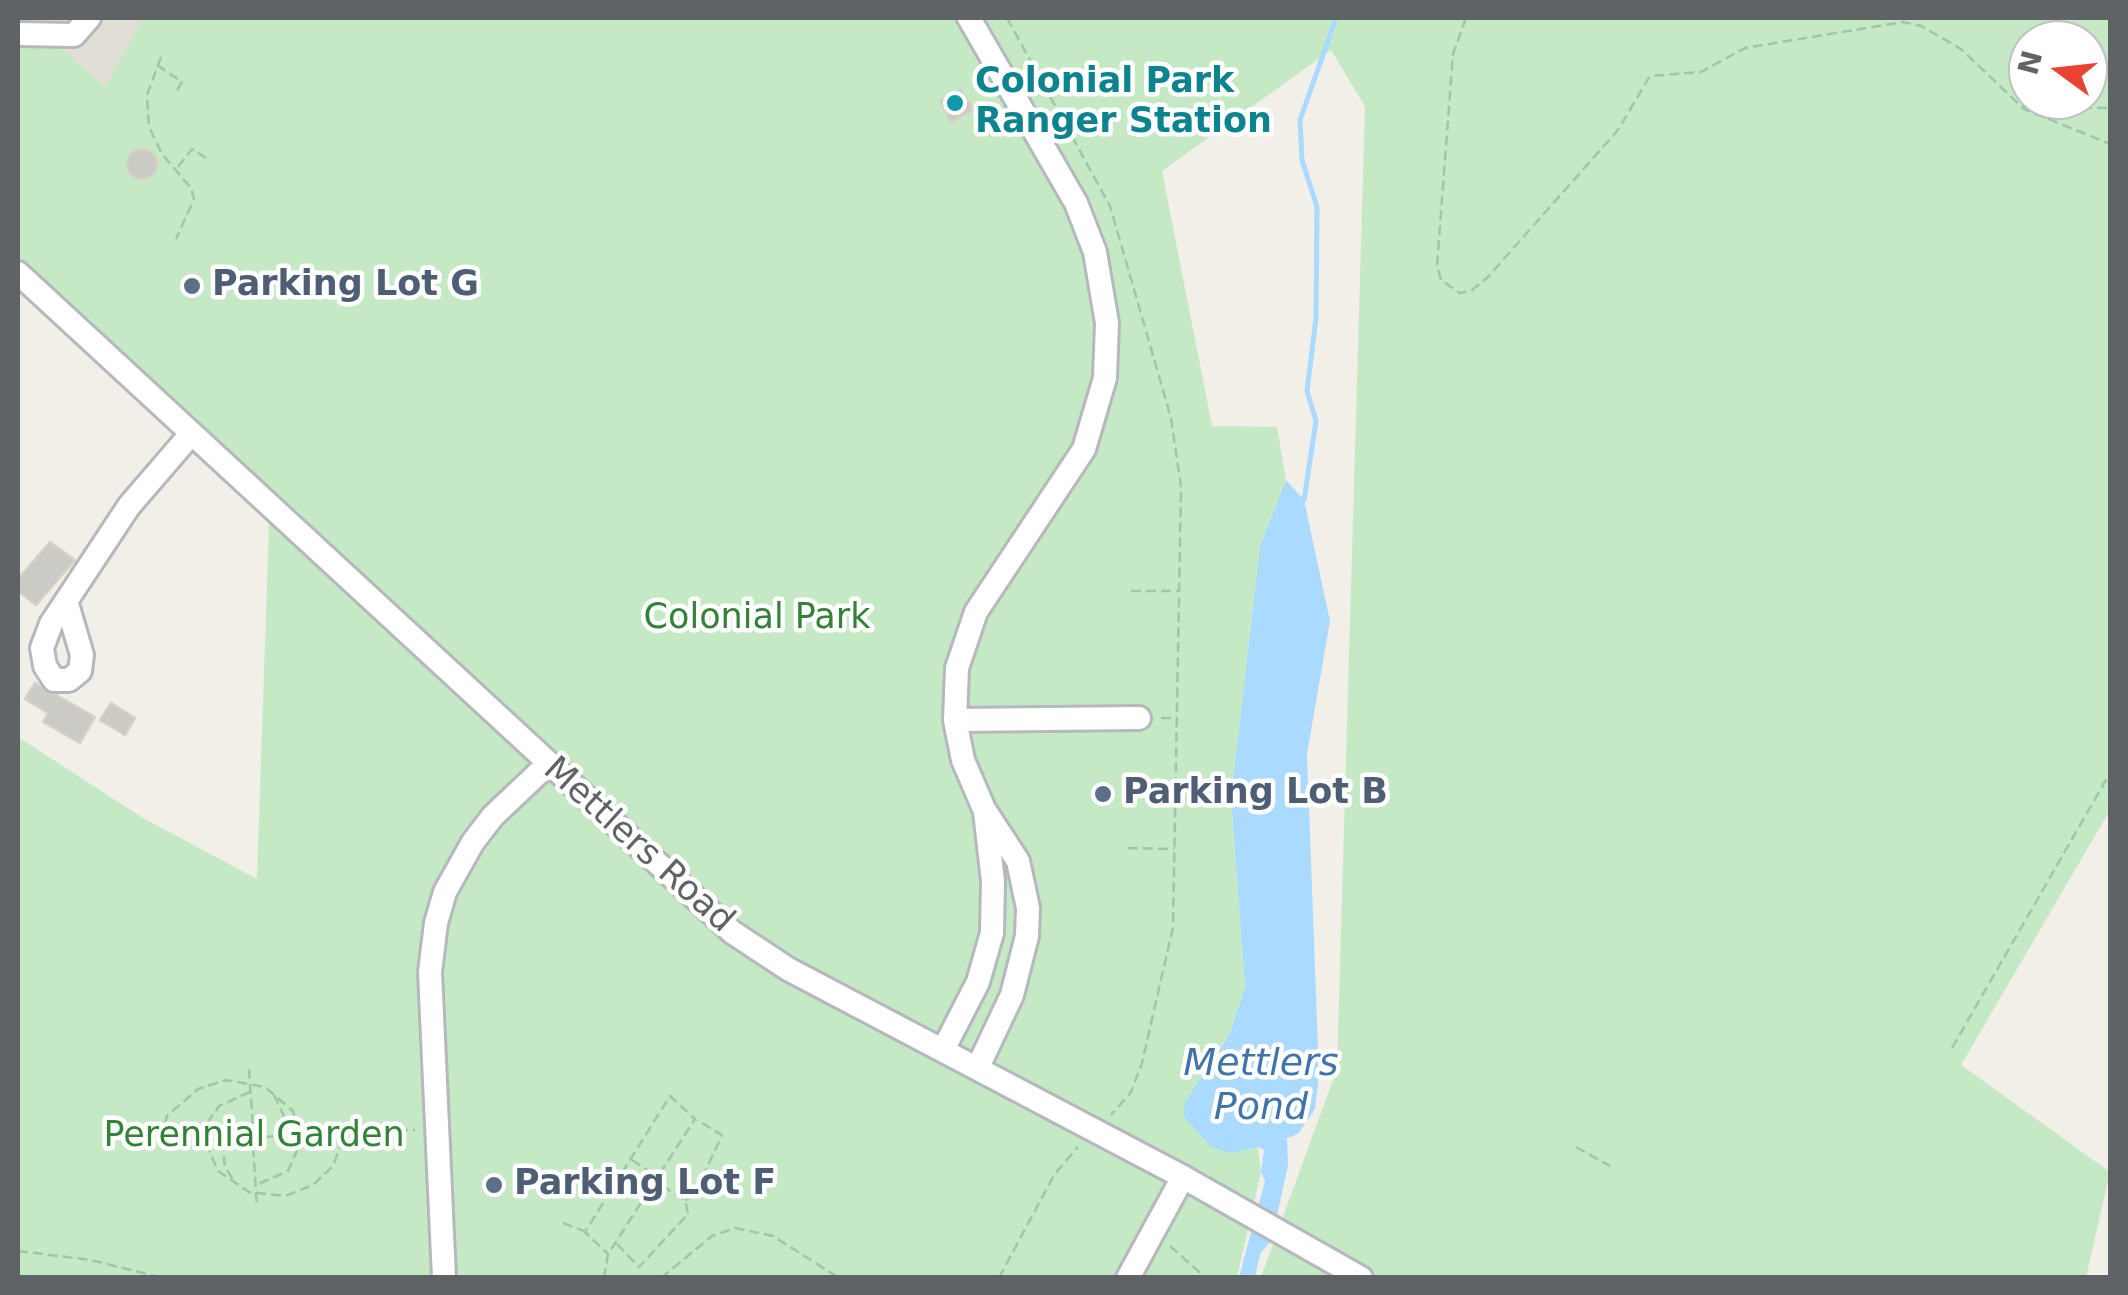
<!DOCTYPE html>
<style>
body{margin:0}
#map{position:relative;width:2128px;height:1295px;overflow:hidden;background:#f1efe8;font-family:"DejaVu Sans",sans-serif}
canvas{display:block}
.frame{position:absolute;inset:0;border:20px solid #5f6368;pointer-events:none}
.north{position:absolute;left:2008px;top:20px;width:100px;height:100px;box-sizing:border-box;background:#fff;border:2px solid #bfc1c3;border-radius:50%;rotate:285deg;font-size:28px;font-weight:700;line-height:40px;text-align:center;color:#5f6368}
.north::after{content:'';display:block;margin:auto;width:35px;height:45px;background:#ea4335;clip-path:polygon(50% 0,100% 100%,50% 72%,0 100%)}
</style>
<div id="map">
<canvas width="2128" height="1295"></canvas>
<div class="frame"></div>
<div class="north">N</div>
</div>
<script>
const ctx = document.querySelector('canvas').getContext('2d');
ctx.lineJoin = 'round';
function fill(path, color) {
  ctx.fillStyle = color;
  ctx.fill(path, 'evenodd');
}
function shape(rows) {
  const path = new Path2D();
  for (const r of rows) {
    if (r.length === 3) {
      path.moveTo(r[0] + r[2], r[1]);
      path.arc(r[0], r[1], r[2], 0, 2 * Math.PI);
      continue;
    }
    path.moveTo(r[0], r[1]);
    for (let i = 2; i < r.length; i += 2) path.lineTo(r[i], r[i + 1]);
  }
  return path;
}
function trace(path, color, width, dash) {
  ctx.strokeStyle = color;
  ctx.lineWidth = width;
  ctx.lineCap = dash ? 'butt' : 'round';
  ctx.setLineDash(dash || []);
  ctx.stroke(path);
}
function write(font, color, halo, rows, align = 'center') {
  ctx.font = font + ' "DejaVu Sans",sans-serif';
  ctx.lineWidth = 9;
  ctx.setLineDash([]);
  ctx.textBaseline = 'middle';
  ctx.strokeStyle = halo;
  ctx.fillStyle = color;
  for (const [text, x, y, turn = 0] of rows) {
    ctx.save();
    ctx.translate(x, y);
    ctx.rotate((+turn || 0) * Math.PI / 180);
    ctx.textAlign = isNaN(turn) ? turn : align;
    if (halo) ctx.strokeText(text, 0, 0);
    ctx.fillText(text, 0, 0);
    ctx.restore();
  }
}
const education = shape([
 [18,18,143,18,105,87,58,45,18,39]
]);
const green = shape([
 [143,18,2110,18,2110,810,1961,1065,2110,1172,2086,1277,1261,1277,1337,1069,1365,106,1331,50,1162,171,1212,426,1277,427,1286,480,1260,546,1231,797,1245,987,1230,1033,1204,1068,1232,1153,1258,1147,1261,1172,1237,1277,18,1277,18,737,143,818,257,879,270,497,18,271,18,39,58,45,105,87],
 [2028,40,2088,40,2088,100,2028,100]
]);
const water = shape([
 [1286,480,1304,500,1330,621,1307,754,1319,1075,1315,1109,1298,1134,1287,1138,1288,1165,1272,1239,1260,1254,1255,1277,1239,1277,1265,1181,1261,1172,1264,1150,1258,1147,1232,1153,1212,1148,1184,1117,1184,1104,1230,1033,1245,987,1231,797,1260,546]
]);
const stream = shape([
 [1304,500,1316,421,1307,391,1316,318,1317,207,1302,160,1300,120,1336,18]
]);
const building = shape([
 [961,89,973,110,951,122,940,100,961,89],
 [142,164,15],
 [50,542,75,560,36,605,18,591,18,579,50,542],
 [35,683,95,717,80,743,43,722,48,713,25,699,35,683],
 [111,703,135,718,125,735,100,720,111,703]
]);
const path = shape([
 [1007,18,1110,206,1171,418,1181,487,1173,927,1142,1063,1131,1092,1111,1115],
 [1466,18,1453,54,1437,266,1441,280,1460,293,1471,291,1487,278,1618,130,1650,76,1701,72,1745,48,1903,22,1921,26,1961,49,2024,109,2110,144],
 [161,57,147,95,149,127,162,154,191,188,194,199,176,239],
 [157,65,182,82,175,94],
 [2022,107,2110,108],
 [178,167,192,149,206,158],
 [1131,591,1178,591],
 [1161,718,1178,718],
 [1128,848,1174,849],
 [1952,1048,2110,773],
 [249,1069,253,1129],
 [250,1092,219,1106,208,1122,205,1141,218,1171,249,1192,285,1196,313,1185,333,1166,345,1134],
 [274,1095,284,1116,283,1135],
 [263,1137,415,1130],
 [245,1138,160,1143,167,1116,198,1089,226,1080,265,1087,293,1111,301,1141,288,1171,256,1185],
 [222,1141,225,1167,236,1184],
 [253,1147,257,1207],
 [1576,1147,1610,1166],
 [632,1160,658,1177],
 [685,1200,694,1196,722,1135,697,1120],
 [563,1223,584,1231],
 [617,1244,639,1267,688,1214,685,1200,656,1182],
 [1170,1246,1206,1278],
 [18,1251,91,1260,163,1278],
 [604,1278,608,1254,695,1119,670,1096,585,1232,608,1254],
 [661,1278,712,1236,735,1228,773,1236,839,1278],
 [999,1278,1054,1175,1078,1147]
]);
const minor = shape([
 [969,18,1076,203,1095,252,1107,323,1105,378,1084,449,976,612,957,668,955,720,963,760,984,809,1018,861,1028,908,1027,936,1012,995,978,1067],
 [18,34,74,35,89,18],
 [18,273,732,932,788,969,1183,1177,1361,1278],
 [67,604,82,655,80,671,69,680,54,680,45,666,42,648,51,624,129,506,191,434],
 [955,720,1139,718],
 [943,1050,978,982,992,933,993,881,985,812],
 [444,1278,430,972,436,923,445,892,473,842,493,816,547,765],
 [1128,1278,1183,1177]
]);
const markers = [
 [955,103,10,"#0f9aa8"],
 [192,286,10,"#5c6f8a"],
 [1103,794,10,"#5c6f8a"],
 [494,1185,10,"#5c6f8a"]
];
const cultureNames = [
 ["Colonial Park",975,83],
 ["Ranger Station",975,123]
];
const serviceNames = [
 ["Parking Lot G",212,286],
 ["Parking Lot B",1123,794],
 ["Parking Lot F",514,1185]
];
const parkNames = [
 ["Colonial Park",757,619],
 ["Perennial Garden",254,1137]
];
const streetNames = [
 ["Mettlers Road",638,846,42]
];
const waterNames = [
 ["Mettlers",1261,1065],
 ["Pond",1261,1109]
];
fill(education, '#e1ded6');
fill(green, '#c5e8c5');
fill(water, '#aadaff');
trace(stream, '#aadaff', 5);
fill(building, '#cccac5');
trace(building, '#d6d1c6', 2.5);
trace(minor, '#b5b8bc', 28);
trace(path, '#9cc7a9', 2.5, [10, 5]);
trace(minor, '#fff', 22);
for (const [x, y, r, color] of markers) {
  const dot = new Path2D();
  dot.arc(x, y, r, 0, 2 * Math.PI);
  ctx.fillStyle = color;
  ctx.fill(dot);
  trace(dot, '#fff', 4);
}
write('bold 35px', '#0d838f', '#fff', cultureNames, 'left');
write('bold 35px', '#4e5e75', '#fff', serviceNames, 'left');
write('35px', '#348238', '#fff', parkNames);
write('35px', '#5f6368', '#fff', streetNames);
write('italic 38px', '#4174aa', '#fff', waterNames);
</script>
